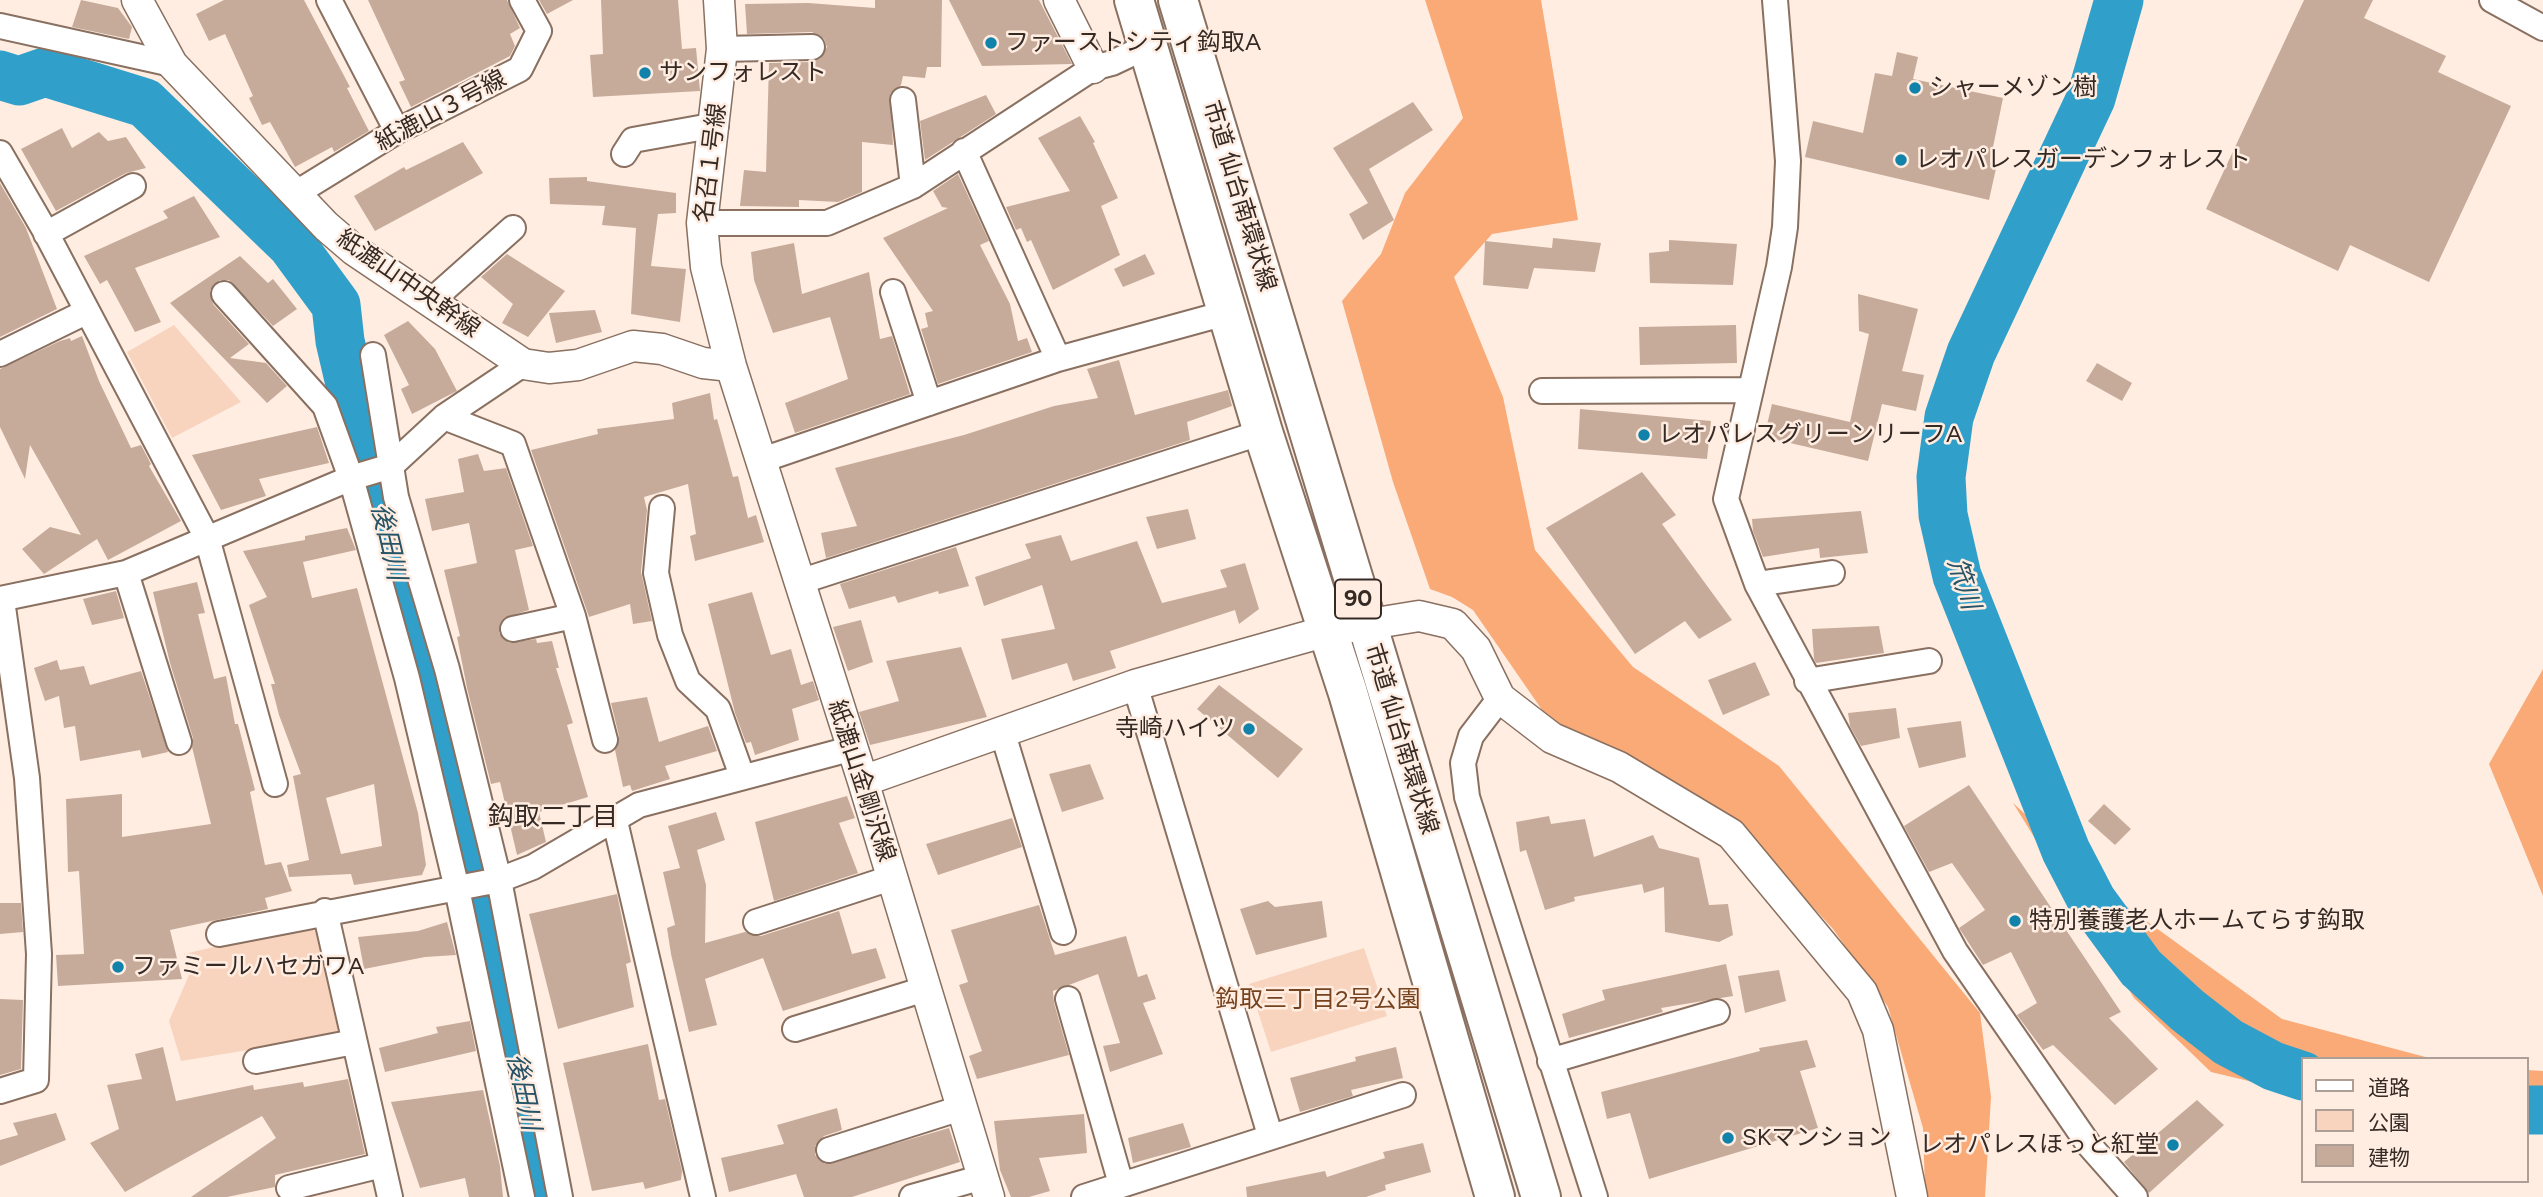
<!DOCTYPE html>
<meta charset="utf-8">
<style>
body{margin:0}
#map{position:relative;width:2543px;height:1197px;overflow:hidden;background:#ffede2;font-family:Figtree,"Noto Sans JP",sans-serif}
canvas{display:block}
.legend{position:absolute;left:2301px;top:1057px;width:228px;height:126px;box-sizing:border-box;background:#ffede2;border:2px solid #ae9f96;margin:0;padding:9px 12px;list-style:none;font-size:21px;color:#352a24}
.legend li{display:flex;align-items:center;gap:14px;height:35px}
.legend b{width:35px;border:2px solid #ae9f96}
</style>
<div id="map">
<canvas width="2543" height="1197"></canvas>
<ul class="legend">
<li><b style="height:9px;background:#fff"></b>道路</li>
<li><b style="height:19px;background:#f8d4be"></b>公園</li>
<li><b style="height:19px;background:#c7ab9a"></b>建物</li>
</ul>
</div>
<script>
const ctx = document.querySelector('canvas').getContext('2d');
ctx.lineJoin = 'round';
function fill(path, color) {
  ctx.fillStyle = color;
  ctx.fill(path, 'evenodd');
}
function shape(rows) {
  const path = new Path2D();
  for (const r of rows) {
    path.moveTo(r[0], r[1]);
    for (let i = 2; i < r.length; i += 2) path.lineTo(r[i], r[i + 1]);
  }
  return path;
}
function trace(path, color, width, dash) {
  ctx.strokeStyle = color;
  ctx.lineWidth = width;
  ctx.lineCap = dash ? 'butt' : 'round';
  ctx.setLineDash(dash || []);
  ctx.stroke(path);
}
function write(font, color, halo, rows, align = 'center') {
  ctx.font = font + ' Figtree,"Noto Sans JP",sans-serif';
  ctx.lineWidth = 5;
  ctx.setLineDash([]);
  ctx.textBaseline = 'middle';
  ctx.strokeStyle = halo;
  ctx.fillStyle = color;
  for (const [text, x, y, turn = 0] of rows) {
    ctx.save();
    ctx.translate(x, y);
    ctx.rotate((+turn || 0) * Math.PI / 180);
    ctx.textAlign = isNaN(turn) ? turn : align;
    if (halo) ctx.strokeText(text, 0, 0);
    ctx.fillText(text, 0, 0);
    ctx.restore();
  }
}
const green = shape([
 [174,325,241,402,172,438,127,352],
 [304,926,321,934,346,1034,181,1061,169,1021,189,975,184,954],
 [1364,948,1387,1016,1271,1052,1249,984]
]);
const forest = shape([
 [1425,0,1541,0,1578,220,1492,234,1454,277,1503,397,1535,550,1633,667,1779,766,1980,1013,1991,1097,1985,1197,1928,1197,1925,1189,1923,1128,1888,1007,1833,929,1741,829,1612,752,1549,720,1473,610,1452,597,1430,589,1393,482,1342,301,1381,254,1405,193,1463,118],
 [2543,669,2543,896,2489,764],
 [2013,803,2123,904,2282,1019,2433,1059,2303,1059,2303,1094,2211,1072,2134,998],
 [2527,1070,2543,1071,2543,1133,2527,1133]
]);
const river = shape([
 [2119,0,2091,98,1971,353,1949,417,1941,477,1943,515,1957,576,2066,851,2092,901,2141,968,2187,1010,2228,1042,2273,1066,2303,1076],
 [0,75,19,81,45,72,145,103,292,245,336,305,340,341,398,590,432,683,546,1197],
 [2527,1110,2543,1110]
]);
const building = shape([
 [81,0,118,8,132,27,129,39,72,27],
 [224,0,304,0,350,87,347,88,369,131,334,152,332,147,295,167,270,122,262,125,249,98,253,96,225,34,209,41,196,14],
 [368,0,507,0,520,28,510,34,515,46,510,56,411,107,399,82,405,80],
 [539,0,573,0,547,14],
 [601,0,678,0,682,49,696,48,700,91,593,97,590,55,603,54],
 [875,0,942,0,941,67,927,67,925,78,903,76,901,85,890,94,893,145,862,142,862,192,838,202,799,200,799,207,740,206,744,170,766,172,769,63,813,62,820,59,827,47,824,39,812,32,747,34,745,4,808,3,875,8],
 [949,0,1039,0,1072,64,982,66],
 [2304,0,2373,0,2364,18,2446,56,2438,72,2511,106,2429,282,2350,245,2338,271,2206,209],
 [1897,52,1918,57,1913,79,2003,98,1990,162,1997,164,1989,200,1805,157,1813,121,1863,133,1875,73,1892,76],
 [986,95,996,114,925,160,920,121],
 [1413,102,1433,130,1369,169,1394,220,1363,240,1349,214,1368,203,1333,148],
 [1080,116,1095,142,1093,143,1118,198,1101,206,1120,255,1053,290,1031,240,1027,242,1021,228,1016,230,1006,207,1070,191,1038,138],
 [62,128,72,148,99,132,108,141,126,137,146,168,126,173,56,211,21,149],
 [463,142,483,173,375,231,354,196,404,167,406,170],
 [958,174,989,241,980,245,1010,304,1018,341,1027,338,1032,352,938,384,921,329,928,327,925,313,933,311,883,238,948,208,942,207,933,191],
 [587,177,587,181,676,193,676,213,658,214,651,266,686,269,680,322,631,314,636,228,602,225,605,206,550,204,549,178],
 [0,183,26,228,57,309,0,337],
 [194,196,220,237,135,268,161,322,135,332,107,280,100,284,84,256,168,218,163,211],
 [1553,238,1601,243,1595,272,1534,268,1528,289,1483,285,1485,241,1552,248],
 [1669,240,1737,244,1733,285,1650,283,1649,253,1669,251],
 [794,243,802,294,869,272,880,339,892,336,910,394,795,433,785,403,848,379,830,317,773,333,754,280,751,252],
 [507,254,565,291,528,337,502,323,513,304,481,277],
 [1145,254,1155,274,1123,287,1114,269],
 [240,256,268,283,273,279,297,309,273,326,229,280,220,280,210,290,213,304,249,344,230,358,266,363,287,386,267,403,170,303],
 [1858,294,1918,309,1902,371,1924,375,1916,411,1882,404,1868,461,1764,437,1772,404,1850,422,1869,334,1859,331],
 [595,310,602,332,556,343,549,313],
 [408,321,435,349,457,391,412,414,401,389,409,385,384,335],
 [1736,325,1737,363,1640,365,1639,327],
 [82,336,99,381,131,448,141,445,151,464,149,466,181,521,108,560,97,539,44,574,22,549,50,527,81,535,30,445,25,479,0,427,0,369,60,341,70,338,71,341],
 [1119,360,1135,415,1228,390,1232,406,1187,422,1190,440,826,558,821,533,857,526,835,468,964,435,1054,406,1098,398,1087,369],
 [2097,363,2132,383,2122,401,2086,381],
 [710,393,714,420,717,419,733,477,738,476,748,518,756,515,764,542,695,561,690,536,696,534,688,484,644,497,647,510,641,572,652,621,633,624,630,604,589,617,531,450,598,434,597,429,674,419,672,403],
 [1580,409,1711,421,1707,459,1578,449],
 [317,427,329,463,259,479,266,496,221,510,192,455],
 [478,454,484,471,506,468,533,546,515,550,529,610,504,618,499,633,509,643,536,639,537,643,552,641,559,668,556,668,573,723,567,725,588,797,539,812,546,842,517,855,500,782,491,784,467,688,457,637,460,636,444,570,477,563,469,523,432,531,425,499,464,492,458,459],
 [1642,472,1676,515,1662,524,1732,620,1699,639,1685,621,1635,654,1546,528],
 [1188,509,1196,539,1157,549,1146,517],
 [1861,511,1868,553,1820,558,1819,548,1763,557,1753,531,1752,519],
 [347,528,356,550,303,562,312,598,357,588,418,813,426,865,422,875,354,885,351,874,289,877,287,865,309,860,293,776,301,774,279,715,271,684,275,684,249,605,267,597,243,551,305,540,305,536],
 [374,784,382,846,341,854,326,798],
 [1061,535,1071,561,1137,541,1162,603,1227,587,1220,570,1245,563,1259,609,1239,624,1235,610,1110,651,1116,668,1073,681,1067,663,1012,680,1001,639,1055,629,1042,585,984,606,975,577,1031,558,1025,544],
 [956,547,969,586,939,594,938,591,898,603,895,596,849,609,840,584],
 [197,582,205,613,198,614,214,679,226,676,235,724,238,724,255,790,250,792,265,865,281,862,292,891,265,898,268,909,170,930,182,979,58,986,56,955,84,954,79,871,68,872,66,799,122,794,122,837,211,824,192,747,193,738,170,663,153,592],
 [116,591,124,618,92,625,83,599],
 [752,592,771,655,791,649,801,685,813,681,819,700,792,709,799,740,755,755,751,742,746,743,735,713,708,604],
 [861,620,873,662,848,671,833,627],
 [1879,626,1884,653,1816,663,1814,659,1812,629],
 [961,647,987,717,870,745,859,712,899,701,886,661],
 [57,660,60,670,84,666,90,685,141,671,168,752,142,758,140,750,80,761,75,726,64,728,59,696,45,701,34,668],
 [1755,662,1770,695,1723,715,1708,680],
 [1219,685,1303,749,1278,778,1197,709],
 [647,697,659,742,708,726,717,751,665,766,670,779,632,791,630,785,623,787,615,750,619,736,611,703],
 [1896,708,1900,738,1861,746,1850,726,1848,713],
 [1961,721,1966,757,1919,768,1907,728],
 [1090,764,1104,799,1062,812,1049,774],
 [1969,785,2121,1012,2109,1018,2158,1069,2115,1105,2053,1045,2043,1050,2017,1015,2037,1003,2011,952,1983,965,1959,928,1985,910,1952,863,1929,872,1904,826],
 [847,796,855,818,839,823,858,873,774,901,755,822],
 [2104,804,2131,829,2115,845,2088,821],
 [716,812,725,840,697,850,706,885,705,943,745,932,761,936,839,911,852,954,876,948,886,978,783,1011,763,958,705,979,717,1025,689,1032,671,954,667,928,675,925,663,872,680,868,668,826],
 [1549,816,1551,824,1585,819,1594,857,1653,835,1659,848,1699,858,1709,905,1728,904,1733,935,1719,942,1665,932,1664,887,1644,893,1642,884,1574,897,1575,901,1545,910,1526,850,1520,852,1516,822],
 [1012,818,1022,847,938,875,926,844],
 [617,894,631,962,626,964,634,1007,558,1029,529,914],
 [1268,901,1275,907,1322,901,1327,937,1256,955,1240,909],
 [0,903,21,903,23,932,0,934],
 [1039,905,1055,955,1126,936,1138,977,1147,974,1156,999,1143,1003,1163,1054,1110,1072,1103,1046,1120,1043,1098,974,1053,991,1054,1003,1069,1055,977,1079,969,1056,982,1051,959,985,968,982,951,930],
 [447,922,456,955,425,957,364,969,358,937,418,931],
 [1726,964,1733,996,1661,1008,1663,1012,1569,1038,1562,1014,1605,1000,1602,990],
 [1779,970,1786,1001,1745,1013,1738,976],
 [0,999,23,1000,21,1069,0,1075],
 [470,1021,476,1051,385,1072,379,1048,438,1033,436,1027],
 [1807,1040,1816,1067,1800,1071,1818,1128,1649,1179,1630,1113,1607,1119,1601,1092,1760,1051,1759,1048],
 [648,1044,659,1100,665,1099,682,1171,681,1180,645,1189,643,1182,592,1191,563,1063],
 [163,1047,176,1101,253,1085,254,1090,303,1082,304,1087,348,1079,365,1154,275,1175,275,1187,227,1197,191,1197,276,1138,262,1116,125,1192,90,1143,119,1129,107,1085,142,1079,135,1054],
 [1396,1047,1403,1078,1351,1090,1353,1096,1300,1112,1290,1078,1356,1061,1355,1057],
 [483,1090,500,1166,503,1197,469,1197,465,1178,420,1188,391,1102],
 [2197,1100,2224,1125,2149,1193,2124,1162],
 [837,1108,842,1130,824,1136,815,1146,815,1155,825,1164,949,1128,960,1162,852,1197,804,1197,796,1174,729,1192,721,1158,784,1144,777,1125],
 [56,1113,66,1140,0,1166,0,1140,18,1135,13,1123],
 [1084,1114,1087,1153,1039,1158,1050,1191,1029,1197,1011,1197,1000,1170,994,1121],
 [1183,1123,1191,1147,1133,1163,1128,1138],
 [1423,1143,1431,1172,1385,1185,1386,1190,1366,1197,1247,1197,1246,1187,1325,1171,1327,1177,1385,1158,1383,1152]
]);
const minor = shape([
 [329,0,397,131],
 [1775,0,1788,161,1785,227,1779,267,1726,499,1757,584,1955,951,2089,1145,2135,1197],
 [2492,0,2543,28],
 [0,26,172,64],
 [722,49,812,47],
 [903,100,913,186],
 [964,151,1058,359],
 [0,153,44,229,207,538,275,784],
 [624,154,633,140,716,125],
 [295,194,397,131,520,69,539,31,522,0],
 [702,223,827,223,913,186,1093,68,1112,63,1148,46],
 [46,234,133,186],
 [893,292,929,403],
 [224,294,325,406,351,478,407,678,457,889,522,1197],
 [431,301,513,228],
 [0,354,86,312],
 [373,355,396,497,447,669,499,880,560,1197],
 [1542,391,1751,390],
 [444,417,513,444,573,616,605,740],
 [762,460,1058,359,1226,313],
 [662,508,656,573,670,635,688,681,718,709,742,776],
 [126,573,179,742],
 [799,582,1263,432],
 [1757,584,1832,573],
 [0,599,126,573,351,478,391,466,444,417,523,364],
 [513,629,573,616],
 [1807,681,1929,661],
 [1135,685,1270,1135],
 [1500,698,1471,736,1463,763,1467,797,1595,1197],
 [1003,734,1063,932],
 [614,817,703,1197],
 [325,911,390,1197],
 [756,922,891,878],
 [219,934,499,880,533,867,639,805,850,749],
 [1068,999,1121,1184],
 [795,1029,925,989],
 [256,1061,354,1042],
 [1550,1061,1717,1012],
 [0,1091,36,1080,39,954,27,778,2,600],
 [829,1150,961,1108],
 [289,1188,382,1165],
 [912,1197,983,1177],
 [1084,1197,1403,1095]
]);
const tertiary = shape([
 [137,0,172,64,326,226,354,250,523,364,549,368,578,365,633,346,662,349,703,363,731,366],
 [719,0,722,49,702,223,706,267,731,366,863,781,989,1197],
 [1059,0,1093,68],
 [863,781,1135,685,1327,631,1419,616,1453,624,1476,649,1500,698,1552,738,1619,767,1731,834,1862,992,1878,1030,1912,1197]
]);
const primary = shape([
 [1134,0,1263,432,1348,693,1495,1197],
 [1178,0,1541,1197]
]);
const markers = [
 [991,43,7,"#1182a9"],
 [645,73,7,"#1182a9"],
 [1915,88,7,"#1182a9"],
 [1901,160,7,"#1182a9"],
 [1644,435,7,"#1182a9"],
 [1249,729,7,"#1182a9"],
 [2015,921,7,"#1182a9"],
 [118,967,7,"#1182a9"],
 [1728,1138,7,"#1182a9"],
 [2173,1145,7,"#1182a9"]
];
const shields = [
 [1358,599,46]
];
const shieldNames = [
 ["90",1358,599]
];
const poiNames = [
 ["ファーストシティ鈎取A",1005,43],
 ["サンフォレスト",659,73],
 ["シャーメゾン樹",1929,88],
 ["レオパレスガーデンフォレスト",1915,160],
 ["レオパレスグリーンリーフA",1658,435],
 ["寺崎ハイツ",1235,729,"right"],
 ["特別養護老人ホームてらす鈎取",2029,921],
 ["ファミールハセガワA",132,967],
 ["SKマンション",1742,1138],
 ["レオパレスほっと紅堂",2159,1145,"right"]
];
const streetNames = [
 ["紙漉山３号線",441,111,-28],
 ["名召１号線",711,163,-83],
 ["市道 仙台南環状線",1239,196,73],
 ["紙漉山中央幹線",408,284,35],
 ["市道 仙台南環状線",1401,739,73],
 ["紙漉山金剛沢線",861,781,72]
];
const parkNames = [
 ["鈎取三丁目2号公園",1318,1000]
];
const waterNames = [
 ["後田川",388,542,77],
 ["笊川",1963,584,72],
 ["後田川",523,1092,78]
];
const neighbourhoodNames = [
 ["鈎取二丁目",553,817]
];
fill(green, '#f8d4be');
fill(forest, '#f9aa76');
trace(river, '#30a0cb', 49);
fill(building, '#c7ab9a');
trace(minor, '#897060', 28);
trace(tertiary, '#897060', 33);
trace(primary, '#897060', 42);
trace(minor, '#fff', 24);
trace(tertiary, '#fff', 30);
trace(primary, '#fff', 38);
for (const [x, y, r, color] of markers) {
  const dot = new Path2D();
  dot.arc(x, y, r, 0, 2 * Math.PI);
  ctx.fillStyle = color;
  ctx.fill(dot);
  trace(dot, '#ffede2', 2.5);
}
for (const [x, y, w] of shields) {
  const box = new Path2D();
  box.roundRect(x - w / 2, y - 19.5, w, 39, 5);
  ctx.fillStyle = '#ffede2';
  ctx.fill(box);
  trace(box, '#352a24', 2);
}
write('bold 23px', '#352a24', null, shieldNames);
write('24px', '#352a24', '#ffede2', poiNames, 'left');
write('24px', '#352a24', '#ffede2', streetNames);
write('24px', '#77431e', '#ffede2', parkNames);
write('italic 26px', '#275366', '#ffede2', waterNames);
write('26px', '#352a24', '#ffede2', neighbourhoodNames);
</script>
